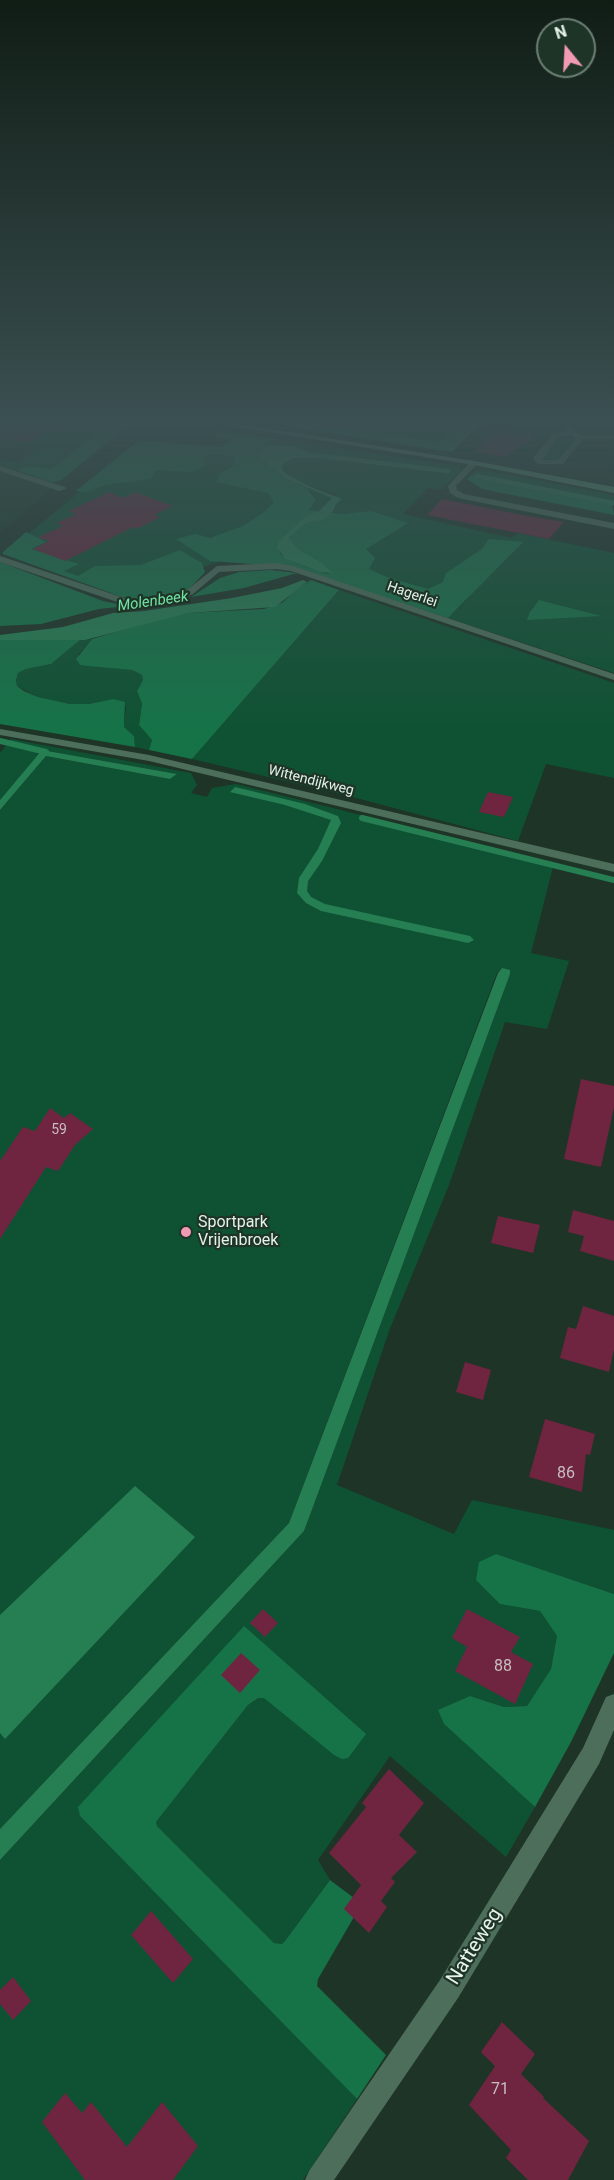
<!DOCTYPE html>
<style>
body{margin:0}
#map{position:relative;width:614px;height:2180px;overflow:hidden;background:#1e3427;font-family:Roboto,sans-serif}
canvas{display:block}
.north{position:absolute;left:536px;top:18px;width:60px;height:60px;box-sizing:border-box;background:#1e3427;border:2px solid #6d8075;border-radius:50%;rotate:342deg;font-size:16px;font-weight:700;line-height:24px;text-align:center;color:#e4f2e9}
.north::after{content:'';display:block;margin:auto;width:21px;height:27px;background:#f19ab3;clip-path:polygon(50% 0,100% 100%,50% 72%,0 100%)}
</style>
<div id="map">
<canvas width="614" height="2180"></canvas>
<div class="north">N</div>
</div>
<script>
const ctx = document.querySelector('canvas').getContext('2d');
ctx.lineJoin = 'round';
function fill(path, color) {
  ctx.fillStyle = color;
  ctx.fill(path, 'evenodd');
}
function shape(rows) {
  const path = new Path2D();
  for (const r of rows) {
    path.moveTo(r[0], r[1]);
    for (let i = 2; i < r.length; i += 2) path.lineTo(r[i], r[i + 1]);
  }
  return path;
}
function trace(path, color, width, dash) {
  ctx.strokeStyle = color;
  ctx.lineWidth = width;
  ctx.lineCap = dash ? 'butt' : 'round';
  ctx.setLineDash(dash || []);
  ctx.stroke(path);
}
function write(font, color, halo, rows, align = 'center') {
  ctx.font = font + ' Roboto,sans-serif';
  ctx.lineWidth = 4.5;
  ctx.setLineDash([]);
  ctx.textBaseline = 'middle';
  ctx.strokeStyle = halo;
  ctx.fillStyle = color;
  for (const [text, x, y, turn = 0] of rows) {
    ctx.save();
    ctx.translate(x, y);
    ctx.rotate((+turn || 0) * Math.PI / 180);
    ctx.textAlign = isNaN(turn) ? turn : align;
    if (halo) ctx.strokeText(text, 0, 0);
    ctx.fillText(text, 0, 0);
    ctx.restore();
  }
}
const built = shape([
 [0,423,136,423,51,489,0,533]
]);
const green = shape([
 [58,423,112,423,51,469,24,467,17,470,0,464,0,460,17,463,41,446,27,443],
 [299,423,468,423,446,446],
 [567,436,573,440,558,459,541,459,558,437],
 [272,438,457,466,462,470,441,490,428,488,403,514,511,538,517,533,614,553,614,673,448,618,469,598,446,611,281,562,220,561,125,595,5,553,138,444,237,450,314,496,307,488,329,495,332,498,337,495,307,485,285,473,282,467,285,462,296,458,320,458,318,455,285,445,267,445],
 [482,470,600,492,614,496,614,504,471,475,474,471],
 [339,590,614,683,614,778,546,764,518,841,349,796,192,759],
 [92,639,78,655,80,664,132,670,142,675,143,680,137,691,142,704,139,725,152,740,149,750,135,747,134,736,124,727,126,706,113,699,89,704,70,704,38,697,17,686,16,680,18,673,26,669,51,664,80,640],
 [11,739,191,773,197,785,191,793,207,797,212,788,236,784,554,863,531,953,569,961,547,1029,505,1022,449,1185,389,1331,337,1485,454,1534,472,1500,614,1530,614,1594,496,1554,500,1604,540,1611,557,1636,551,1669,527,1706,504,1707,470,1696,439,1710,444,1724,535,1807,506,1857,390,1756,318,1860,330,1880,285,1941,282,1944,274,1943,157,1826,156,1822,248,1705,258,1698,264,1697,334,1755,342,1758,244,1626,80,1816,357,2099,303,2180,0,2180,0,1860,304,1531,502,968,497,973,289,1523,0,1829,0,810,46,756,170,779,177,774,42,750,0,800,0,753]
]);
const forest = shape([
 [112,423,131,423,61,480,52,482,17,470,27,466,51,469],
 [284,423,323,423,437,442,441,441,460,423,478,423,450,452,285,426],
 [218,430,272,438,260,451,260,456,286,479,307,488,316,500,309,510,319,511,307,516,279,541,280,554,295,563,327,574,331,573,322,563,298,549,289,538,306,523,324,520,332,513,344,514,371,511,408,523,366,549,375,558,369,569,389,578,428,589,443,582,446,573,482,549,489,539,523,542,448,618,292,567,210,561,176,539,195,534,210,538,243,526,263,513,274,502,268,493,216,482,220,474,233,466,234,457,216,454,203,457,206,465,192,472,156,470,151,479,104,485,87,492,76,491,139,440,222,447,231,440,213,436],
 [471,475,612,503,614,515,482,489,467,479],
 [26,532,46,542,31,549,79,564,64,571,78,576,95,566,141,565,180,550,202,563,205,572,189,589,162,599,146,600,122,597,3,554,3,552],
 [0,562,103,601,127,606,99,609,41,624,0,626],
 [271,570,297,573,244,588,191,597,220,578,239,572],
 [311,580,339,590,192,759,149,750,152,740,139,725,142,704,137,691,143,680,142,675,132,670,88,666,80,665,76,659,92,639,166,617,188,613,264,609,282,603,296,590],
 [539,600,601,616,527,620,530,612],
 [0,640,80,640,51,664,26,669,18,673,16,680,17,686,24,691,38,697,70,704,89,704,113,699,125,702,124,727,134,736,135,747,0,724],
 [496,1554,614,1594,614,1653,571,1742,535,1807,444,1724,438,1710,470,1696,504,1707,527,1706,551,1669,557,1636,540,1611,500,1604,476,1580,479,1562],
 [244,1626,366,1734,348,1758,342,1759,334,1755,264,1698,258,1698,248,1705,156,1822,157,1826,274,1943,282,1944,285,1941,330,1880,358,1901,358,1910,318,1979,317,1986,386,2055,357,2099,80,1816,78,1807]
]);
const water = shape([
 [272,444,296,447,318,455,321,458,296,458,285,462,282,467,285,473,307,485,342,499,336,504,332,513,324,520,306,523,289,538,298,549,322,563,332,573,321,572,286,559,277,548,279,541,307,515,319,511,332,498,286,479,259,456,260,451,267,445],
 [303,580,307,582,275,607,188,613,85,640,0,640,0,635,63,627,113,613,144,611,232,598,282,588],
 [42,750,177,774,170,779,46,756,0,810,0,800],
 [235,787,305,804,338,816,341,823,322,861,308,881,307,891,311,897,325,904,470,936,474,940,468,943,321,911,306,903,297,893,299,878,318,849,331,820,285,805,230,792],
 [502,968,510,970,510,974,304,1531,0,1860,0,1829,289,1523,498,973],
 [135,1486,195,1537,5,1739,0,1733,0,1615]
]);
const streamFar1 = shape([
 [452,449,478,423],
 [313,455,448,471],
 [477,476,614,503]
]);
const stream = shape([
 [0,741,46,752],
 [362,818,614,880]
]);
const building = shape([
 [0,423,59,423,30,443,0,437],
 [495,429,535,436,505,457,474,452],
 [109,492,123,498,135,492,173,506,154,515,160,517,137,529,133,527,65,561,33,549,49,541,38,537,63,526,56,523,77,514,69,511],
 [442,499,522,515,564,522,549,539,427,515],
 [488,792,513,797,504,817,479,812],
 [581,1079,614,1086,614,1107,601,1167,564,1159],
 [50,1108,64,1118,70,1113,93,1129,75,1145,58,1171,46,1167,0,1239,0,1161,23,1127,35,1131],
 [573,1210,614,1221,614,1261,580,1251,584,1236,568,1232],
 [498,1216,540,1225,533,1253,491,1243],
 [583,1306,614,1316,614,1349,609,1372,560,1358,568,1327,576,1329],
 [465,1362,491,1370,483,1400,456,1392],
 [545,1419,595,1434,590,1455,586,1454,582,1492,529,1477],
 [263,1609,278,1623,265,1637,250,1623],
 [467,1609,520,1637,511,1652,533,1664,515,1704,455,1671,467,1647,452,1638],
 [241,1653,260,1670,240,1693,221,1675],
 [389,1769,424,1803,399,1835,417,1852,391,1878,395,1882,381,1901,387,1907,369,1933,344,1909,361,1885,329,1853,366,1807,362,1803],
 [151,1911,193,1959,173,1983,131,1935],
 [13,1977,31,2001,13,2020,0,2004,0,1990],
 [502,2022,535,2054,521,2074,544,2097,543,2098,589,2141,568,2180,528,2180,506,2158,511,2150,469,2105,495,2066,481,2052],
 [65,2093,82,2113,91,2102,127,2147,162,2102,198,2146,173,2180,85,2180,42,2122]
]);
const street = shape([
 [565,423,573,423,576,432,582,435,614,435,614,439,583,439,563,464,537,464,533,458,553,433,568,431,565,423],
 [571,435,576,438,558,460,542,460,558,437,571,435],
 [471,461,478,463,456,486,457,490,464,494,614,523,614,529,458,498,450,493,448,486,471,461],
 [0,466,65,487,66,489,59,491,0,471,0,466],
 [0,556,130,600,144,601,187,590,217,566,276,563,293,566,614,674,614,680,291,571,276,569,219,572,193,594,181,599,144,607,126,605,0,562,0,556],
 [0,729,149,755,614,864,614,872,149,761,0,735,0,729],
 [614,1694,614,1730,599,1764,458,1998,334,2180,305,2180,309,2171,440,1980,583,1748,606,1697,614,1694]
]);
const secondary = shape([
 [213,423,232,423,474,461,614,487,614,493,474,465,213,423]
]);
const markers = [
 [186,1232,6,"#f19ab3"]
];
const farStreetnames = [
 ["Hagerlei",412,595,19],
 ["Wittendijkweg",311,781,14]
];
const numberNames = [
 ["59",59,1130]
];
const farWaternames = [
 ["Molenbeek",153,602,-8]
];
const poiNames = [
 ["Sportpark",198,1223],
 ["Vrijenbroek",198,1241]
];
const nearNumbernames = [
 ["86",566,1474],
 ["88",503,1667],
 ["71",500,2090]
];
const nearStreetnames = [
 ["Natteweg",475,1947,-58]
];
fill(built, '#1e3c2b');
fill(green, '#0f5233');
fill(forest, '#167348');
fill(water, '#267e53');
trace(streamFar1, '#267e53', 4.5);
trace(stream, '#267e53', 6);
fill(building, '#6f2440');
fill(street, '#4d6e5a');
fill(secondary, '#5c9172');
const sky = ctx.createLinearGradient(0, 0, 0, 728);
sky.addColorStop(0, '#101d15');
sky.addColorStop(0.58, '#3b5052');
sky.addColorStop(1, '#3b505200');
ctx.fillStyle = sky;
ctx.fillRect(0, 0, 614, 728);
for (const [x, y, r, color] of markers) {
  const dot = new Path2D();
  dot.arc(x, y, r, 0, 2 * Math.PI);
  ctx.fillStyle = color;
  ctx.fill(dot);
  trace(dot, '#1e3427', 2);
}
write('14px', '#e4f2e9', '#1e3427', farStreetnames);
write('14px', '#c7bebf', null, numberNames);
write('italic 15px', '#71e4a5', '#1e3427', farWaternames);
write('16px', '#e4f2e9', '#1e3427', poiNames, 'left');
write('16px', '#c7bebf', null, nearNumbernames);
write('20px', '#e4f2e9', '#1e3427', nearStreetnames);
</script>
